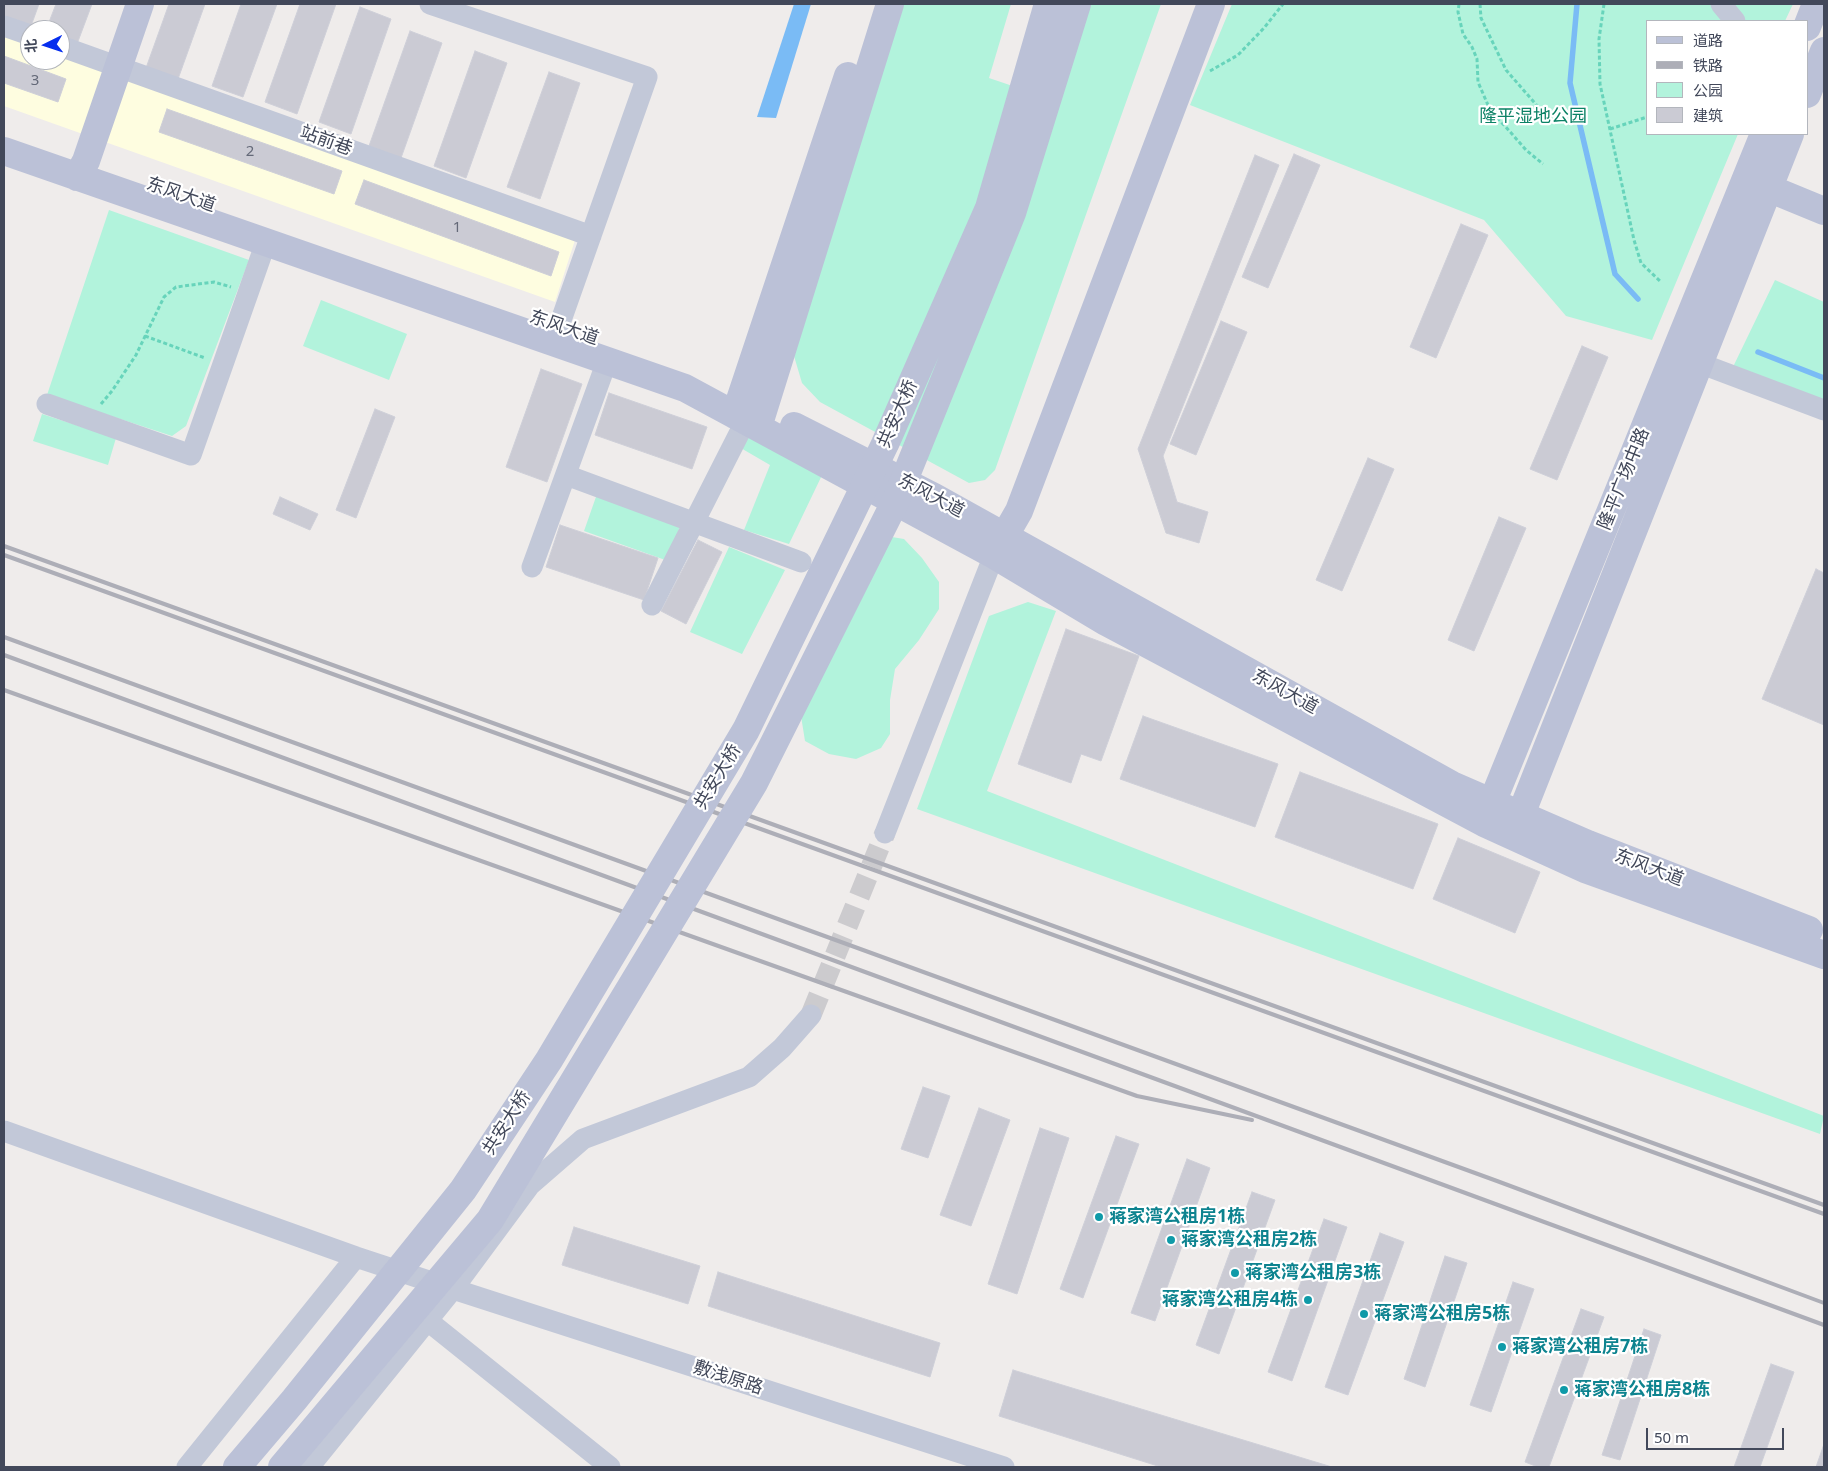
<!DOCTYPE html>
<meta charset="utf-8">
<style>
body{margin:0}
#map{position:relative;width:1828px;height:1471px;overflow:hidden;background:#efeceb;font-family:"Noto Sans","Noto Sans SC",sans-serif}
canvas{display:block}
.frame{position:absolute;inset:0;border:5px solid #42485a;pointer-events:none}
.legend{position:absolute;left:1646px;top:20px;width:162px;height:115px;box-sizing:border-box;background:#fff;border:1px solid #b3b6bd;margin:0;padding:6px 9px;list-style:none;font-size:15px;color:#42485a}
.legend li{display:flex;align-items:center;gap:10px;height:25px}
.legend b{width:25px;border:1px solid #b3b6bd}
.north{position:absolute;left:20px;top:20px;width:50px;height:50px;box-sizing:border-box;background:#fff;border:1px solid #b3b6bd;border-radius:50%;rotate:266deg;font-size:14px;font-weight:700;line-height:20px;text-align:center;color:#42485a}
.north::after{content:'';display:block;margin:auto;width:18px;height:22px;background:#062eee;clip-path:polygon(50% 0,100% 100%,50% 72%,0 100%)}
.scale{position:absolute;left:1646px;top:1428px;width:138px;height:22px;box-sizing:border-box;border:2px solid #42485a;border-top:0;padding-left:6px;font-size:15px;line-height:18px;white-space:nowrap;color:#42485a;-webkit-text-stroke:4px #fff;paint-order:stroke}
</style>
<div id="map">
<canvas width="1828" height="1471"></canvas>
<div class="frame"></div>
<ul class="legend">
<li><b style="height:6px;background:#bbc1d7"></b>道路</li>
<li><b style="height:6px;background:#adaeb7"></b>铁路</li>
<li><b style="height:14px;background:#b2f3dc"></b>公园</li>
<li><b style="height:14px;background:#cbcbd4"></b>建筑</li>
</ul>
<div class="north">北</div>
<div class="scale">50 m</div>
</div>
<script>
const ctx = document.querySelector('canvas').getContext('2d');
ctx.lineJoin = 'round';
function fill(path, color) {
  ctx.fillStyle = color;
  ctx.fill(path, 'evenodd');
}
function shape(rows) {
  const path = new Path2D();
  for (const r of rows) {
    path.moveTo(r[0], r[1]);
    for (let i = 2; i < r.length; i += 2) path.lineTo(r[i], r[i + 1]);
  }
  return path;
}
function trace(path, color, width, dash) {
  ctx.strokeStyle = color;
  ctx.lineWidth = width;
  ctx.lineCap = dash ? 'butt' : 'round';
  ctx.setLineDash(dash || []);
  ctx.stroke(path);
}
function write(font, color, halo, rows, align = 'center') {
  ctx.font = font + ' "Noto Sans","Noto Sans SC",sans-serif';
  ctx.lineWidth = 4.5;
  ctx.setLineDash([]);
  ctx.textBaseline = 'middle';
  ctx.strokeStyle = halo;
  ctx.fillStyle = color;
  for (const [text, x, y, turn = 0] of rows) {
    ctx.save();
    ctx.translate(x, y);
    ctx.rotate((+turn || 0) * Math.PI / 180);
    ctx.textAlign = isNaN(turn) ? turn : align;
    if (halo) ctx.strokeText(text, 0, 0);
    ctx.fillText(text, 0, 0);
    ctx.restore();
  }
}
const commercial = shape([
 [4,33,30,43,30,60,60,60,60,53,576,237,555,302,4,106]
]);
const green = shape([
 [900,4,1011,4,989,78,1057,101,1085,4,1161,4,995,470,985,480,969,483,820,402,802,383,794,356],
 [1232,4,1793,4,1785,21,1647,21,1647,134,1738,134,1652,340,1566,316,1484,220,1190,105],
 [109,210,249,260,186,426,172,436,47,395],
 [1775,280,1824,302,1824,403,1732,369],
 [321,300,407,334,389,380,303,346],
 [42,414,116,438,108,465,33,441],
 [746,432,824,471,789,544,744,530,770,465,739,447],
 [597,494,681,523,668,561,584,531],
 [892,537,904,539,922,558,939,582,939,609,919,640,895,669,890,700,890,734,881,748,856,759,829,754,805,741,801,716],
 [729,547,785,570,742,654,690,632],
 [1028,602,1056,611,987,791,1824,1116,1820,1134,917,809,989,616]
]);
const water = shape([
 [794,4,811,4,776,118,757,117]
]);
const stream = shape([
 [1577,4,1570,83,1615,274,1638,299],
 [1758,352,1824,378]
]);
const building = shape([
 [4,4,39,4,31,26,4,16,4,4],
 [56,4,92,4,77,44,60,38,60,30,46,30,56,4],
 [169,4,205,4,178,79,146,68,169,4],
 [241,4,277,4,243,97,212,86,241,4],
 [300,4,336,4,297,114,265,102,300,4],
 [360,7,391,19,351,134,319,122,360,7],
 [410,31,442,43,401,158,369,146,410,31],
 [475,51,507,63,466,178,434,166,475,51],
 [4,56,66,79,58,102,4,83,4,56],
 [549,72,580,83,540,199,507,187,549,72],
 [167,109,342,171,334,194,159,132,167,109],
 [1294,154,1320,165,1268,288,1242,277,1294,154],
 [1255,155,1279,165,1163,456,1177,502,1208,512,1199,543,1166,533,1138,449,1255,155],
 [364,180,559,252,551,276,355,204,364,180],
 [1461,224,1488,235,1436,358,1410,347,1461,224],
 [1221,321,1247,332,1196,455,1170,444,1221,321],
 [1582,346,1608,357,1557,480,1530,469,1582,346],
 [541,369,582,384,547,482,506,467,541,369],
 [609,393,707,427,692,469,595,435,609,393],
 [375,409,395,417,356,518,336,510,375,409],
 [1368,458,1394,469,1342,591,1316,580,1368,458],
 [280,497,318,514,310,530,273,514,280,497],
 [1499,517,1526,528,1474,651,1448,640,1499,517],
 [560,525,658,558,644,600,546,567,560,525],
 [698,540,722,552,686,624,661,611,698,540],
 [1816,569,1824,573,1824,725,1762,699,1816,569],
 [1066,629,1139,656,1101,761,1081,754,1071,783,1018,764,1066,629],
 [1143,716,1278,764,1255,827,1120,779,1143,716],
 [1300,772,1438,824,1413,889,1275,837,1300,772],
 [1458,838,1540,872,1515,933,1433,899,1458,838],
 [923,1087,950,1096,928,1158,901,1149,923,1087],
 [979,1108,1010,1120,971,1226,940,1215,979,1108],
 [1040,1128,1069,1138,1017,1294,988,1284,1040,1128],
 [1116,1136,1139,1144,1083,1298,1060,1289,1116,1136],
 [1187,1159,1210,1168,1155,1321,1131,1313,1187,1159],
 [1252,1192,1275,1200,1219,1354,1196,1345,1252,1192],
 [1324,1219,1347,1227,1292,1381,1268,1372,1324,1219],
 [574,1227,700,1266,688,1304,562,1265,574,1227],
 [1380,1233,1404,1242,1348,1395,1325,1387,1380,1233],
 [1445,1256,1467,1263,1425,1387,1404,1379,1445,1256],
 [718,1272,940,1343,930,1377,708,1306,718,1272],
 [1513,1282,1534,1289,1491,1412,1470,1405,1513,1282],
 [1581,1309,1604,1317,1549,1467,1538,1467,1525,1462,1581,1309],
 [1644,1329,1661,1335,1620,1460,1602,1455,1644,1329],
 [1771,1364,1794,1372,1760,1467,1734,1467,1771,1364],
 [1013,1370,1332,1467,1161,1467,999,1416,1013,1370],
 [1824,1444,1824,1467,1816,1467,1824,1444]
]);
const streetTunnel = shape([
 [811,1015,885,833]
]);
const path = shape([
 [1459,4,1458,12,1463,34,1472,47,1477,59,1478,82,1491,112,1505,126,1526,150,1543,164],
 [1480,4,1481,18,1506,70,1540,109,1567,117],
 [1604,4,1599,39,1600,84,1634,240,1641,263,1661,282],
 [1210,71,1238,55,1264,28,1283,4],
 [1610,129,1647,117],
 [145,336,205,358],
 [101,404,112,391,136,355,164,297,176,287,214,282,231,287]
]);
const street = shape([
 [430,4,647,77,559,326],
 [1721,4,1735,21],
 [4,26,30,35],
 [60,46,591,236],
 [1699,363,1824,410],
 [47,404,191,455,266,242],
 [566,475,801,562],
 [532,567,607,361],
 [652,605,746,420],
 [885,833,994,555],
 [4,1131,356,1257,453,1289,1004,1467],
 [428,1321,610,1467],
 [187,1467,356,1257],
 [309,1467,453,1289,530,1185,583,1139,749,1077,782,1048,811,1015]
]);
const secondary = shape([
 [1807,27,1816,4],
 [1807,94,1824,51],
 [4,151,685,388,994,555,1106,622,1484,823,1585,869,1824,955],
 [77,177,86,161,140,4],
 [1751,181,1824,211],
 [735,415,848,76],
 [794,426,934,497,1452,785,1588,844,1809,930],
 [758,427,890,4],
 [996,551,1019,511,1211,4],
 [1485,820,1764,134],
 [1514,832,1790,134]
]);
const rail = shape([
 [4,546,1824,1205],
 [4,555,1824,1214],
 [4,637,1497,1181,1824,1303],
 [4,655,1824,1325],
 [4,690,1137,1096,1252,1120]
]);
const secondaryBridge = shape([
 [237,1467,294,1400,463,1190,549,1060,746,730,885,444,989,208,1048,4],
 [282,1467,490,1220,754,783,896,500,1012,213,1077,4]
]);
const markers = [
 [1099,1217,5,"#0f9aa8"],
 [1171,1240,5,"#0f9aa8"],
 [1235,1273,5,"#0f9aa8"],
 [1308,1300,5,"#0f9aa8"],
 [1364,1314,5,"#0f9aa8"],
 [1502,1347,5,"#0f9aa8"],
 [1564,1390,5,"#0f9aa8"]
];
const numberNames = [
 ["3",35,81],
 ["2",250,152],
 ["1",457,228]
];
const parkNames = [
 ["隆平湿地公园",1533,117]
];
const streetNames = [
 ["站前巷",326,141,20],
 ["东风大道",181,195,19],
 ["东风大道",564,328,19],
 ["共安大桥",898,414,-66],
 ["隆平广场中路",1624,479,-68],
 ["东风大道",931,496,28],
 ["东风大道",1285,692,29],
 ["共安大桥",718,777,-59],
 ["东风大道",1649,868,21],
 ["共安大桥",507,1123,-57],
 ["敷浅原路",728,1378,18]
];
const cultureNames = [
 ["蒋家湾公租房1栋",1109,1217],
 ["蒋家湾公租房2栋",1181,1240],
 ["蒋家湾公租房3栋",1245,1273],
 ["蒋家湾公租房4栋",1298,1300,"right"],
 ["蒋家湾公租房5栋",1374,1314],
 ["蒋家湾公租房7栋",1512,1347],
 ["蒋家湾公租房8栋",1574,1390]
];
fill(commercial, '#fefde0');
fill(green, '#b2f3dc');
fill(water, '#7abbf5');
trace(stream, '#7abbf5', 5.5);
fill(building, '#cbcbd4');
trace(building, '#cecfd8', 1);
trace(streetTunnel, '#cccbce', 21, [21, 11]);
trace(path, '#67d4bb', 3, [4, 2.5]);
trace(street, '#c2c8d8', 21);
trace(secondary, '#bbc1d7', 28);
trace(rail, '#adaeb7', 4);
trace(secondaryBridge, '#bbc1d7', 28);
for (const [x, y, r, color] of markers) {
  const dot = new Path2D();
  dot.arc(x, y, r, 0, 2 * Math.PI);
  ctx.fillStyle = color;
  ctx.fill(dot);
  trace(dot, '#fff', 2);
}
write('15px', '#646978', null, numberNames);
write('18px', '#0c8266', '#fff', parkNames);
write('18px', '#42485a', '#fff', streetNames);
write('bold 18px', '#0d838f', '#fff', cultureNames, 'left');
</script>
